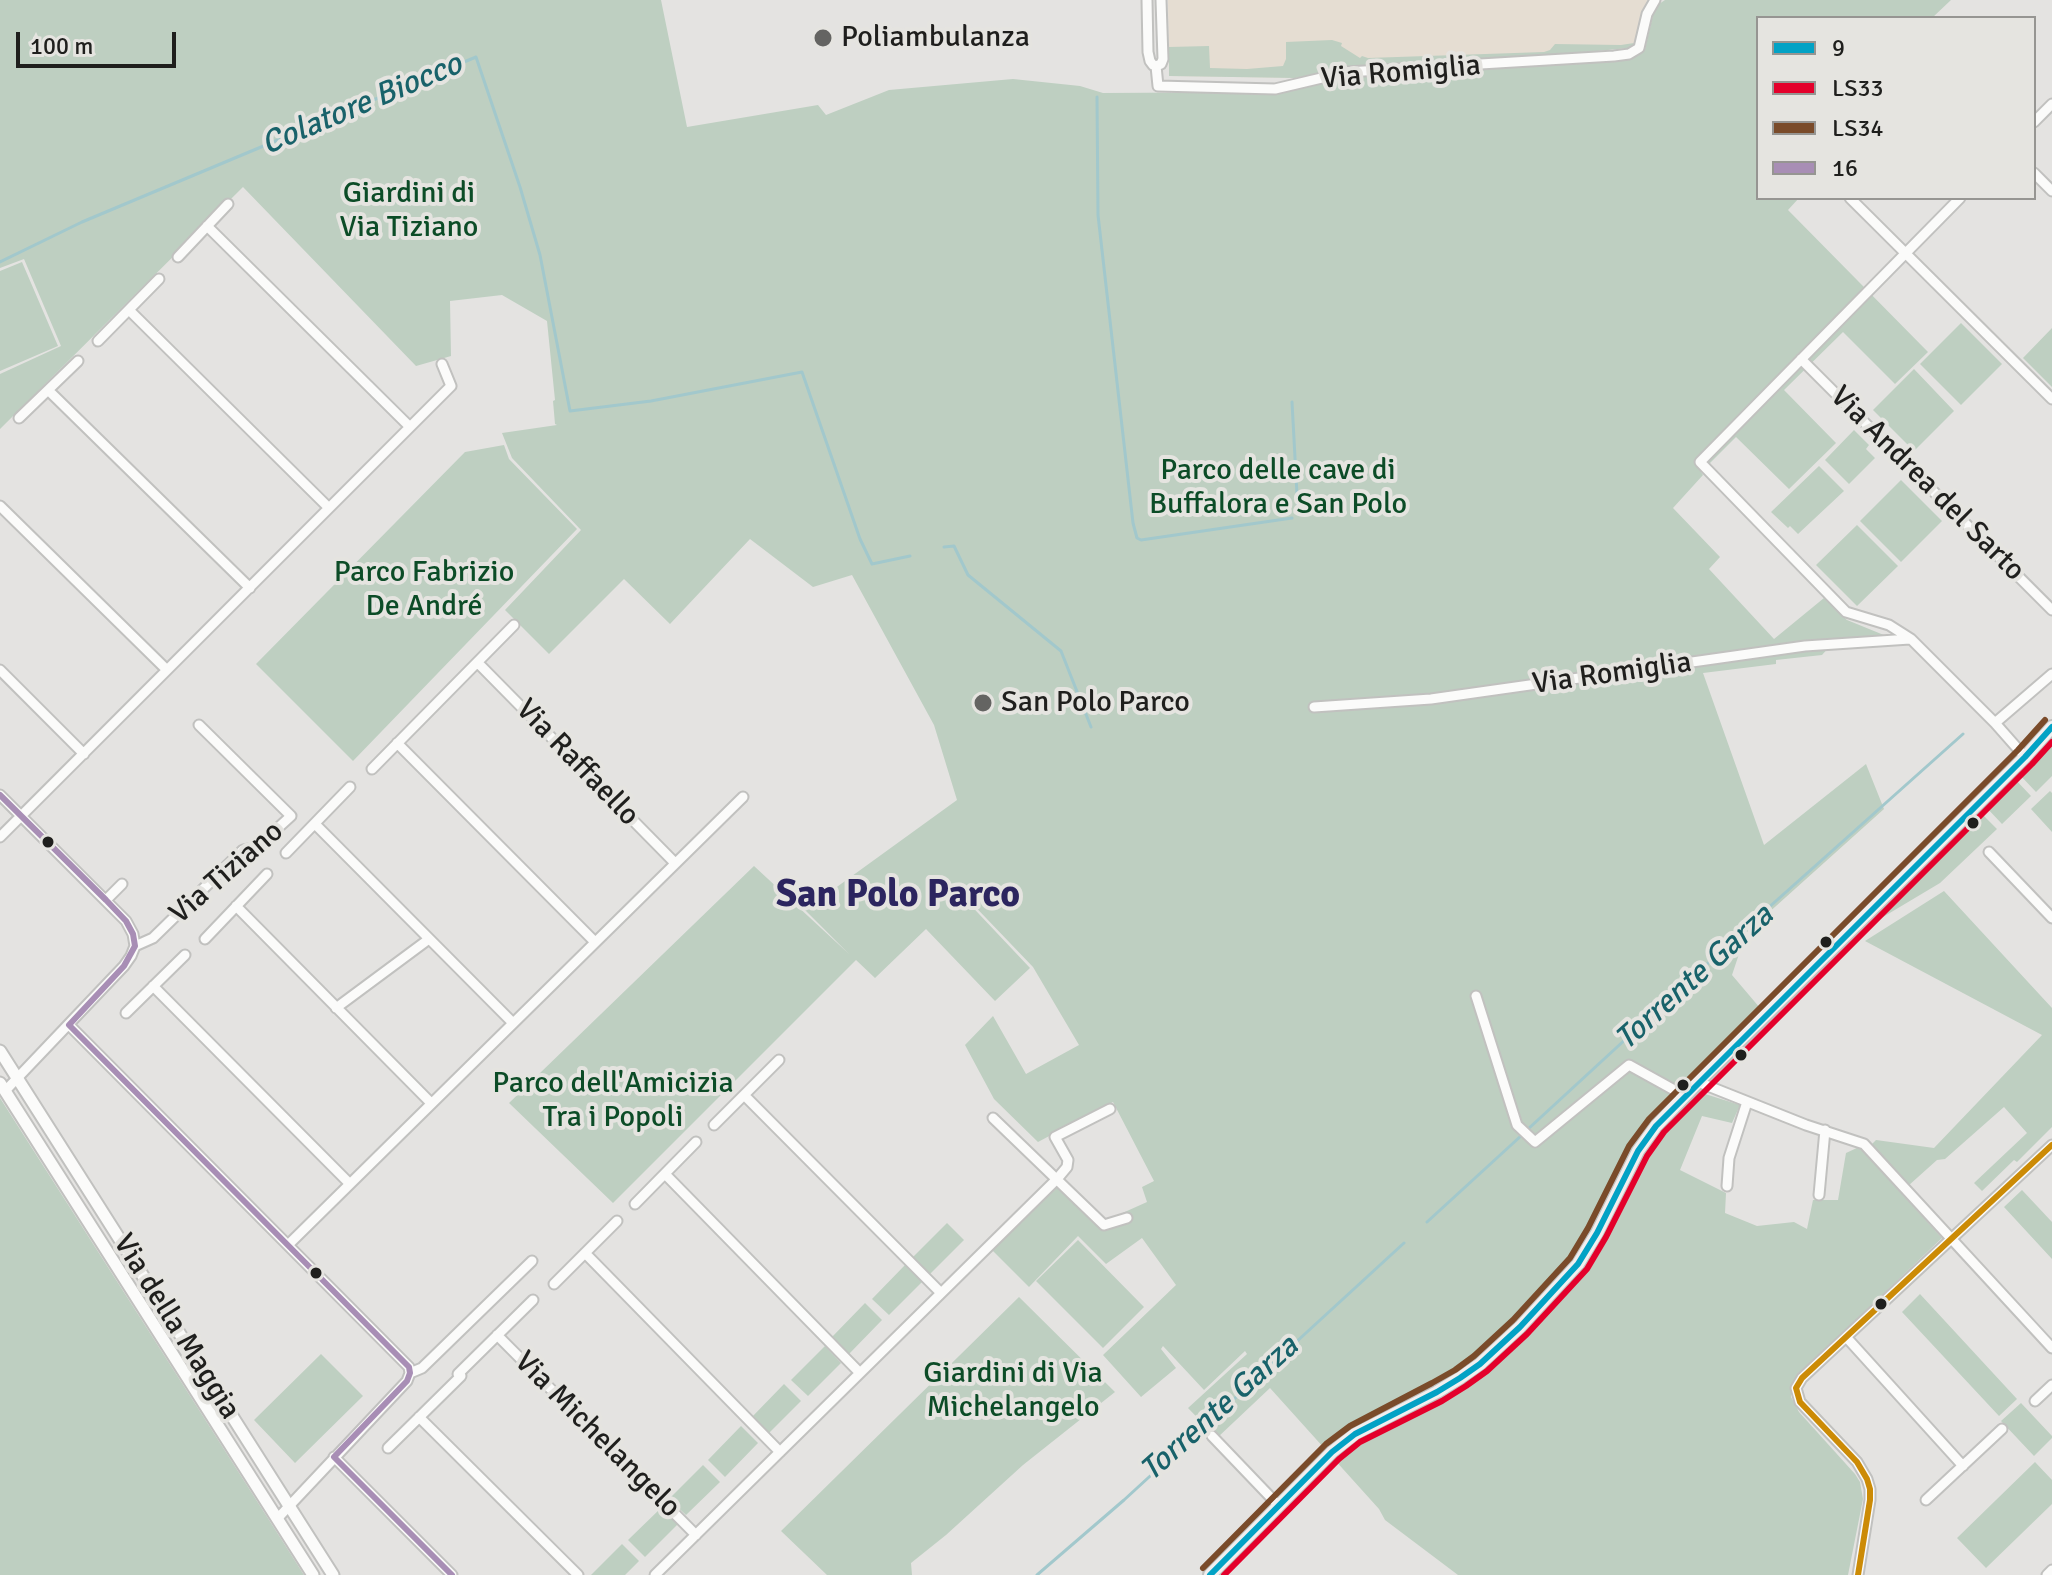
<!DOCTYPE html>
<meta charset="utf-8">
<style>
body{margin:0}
#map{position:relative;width:2052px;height:1575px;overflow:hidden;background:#e4e3e1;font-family:Signika,sans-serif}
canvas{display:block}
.legend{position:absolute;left:1756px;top:16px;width:280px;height:184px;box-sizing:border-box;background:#e5e4e0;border:2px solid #969592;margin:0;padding:10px 14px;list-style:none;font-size:24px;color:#1f1f1d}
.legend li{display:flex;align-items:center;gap:16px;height:40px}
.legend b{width:40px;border:2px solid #969592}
.scale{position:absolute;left:16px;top:32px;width:160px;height:36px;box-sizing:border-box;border:4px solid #1f1f1d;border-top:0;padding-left:10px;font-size:24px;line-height:28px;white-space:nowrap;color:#1f1f1d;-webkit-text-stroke:6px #e5e4e0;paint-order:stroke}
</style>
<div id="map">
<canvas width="2052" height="1575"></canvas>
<ul class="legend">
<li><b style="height:10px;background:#02a2c5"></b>9</li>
<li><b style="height:10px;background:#e4002b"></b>LS33</li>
<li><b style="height:10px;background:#7a4b2a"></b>LS34</li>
<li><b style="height:10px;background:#a88eb5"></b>16</li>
</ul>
<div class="scale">100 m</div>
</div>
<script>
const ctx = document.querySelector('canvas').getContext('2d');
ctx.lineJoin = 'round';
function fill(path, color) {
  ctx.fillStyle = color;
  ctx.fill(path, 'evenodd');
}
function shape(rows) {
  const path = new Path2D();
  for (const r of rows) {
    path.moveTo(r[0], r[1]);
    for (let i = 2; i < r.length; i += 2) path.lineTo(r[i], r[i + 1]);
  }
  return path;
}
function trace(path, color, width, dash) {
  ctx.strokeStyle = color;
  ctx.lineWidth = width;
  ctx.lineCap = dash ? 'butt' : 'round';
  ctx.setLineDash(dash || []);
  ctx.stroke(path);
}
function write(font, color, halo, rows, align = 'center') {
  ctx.font = font + ' Signika,sans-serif';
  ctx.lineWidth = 8;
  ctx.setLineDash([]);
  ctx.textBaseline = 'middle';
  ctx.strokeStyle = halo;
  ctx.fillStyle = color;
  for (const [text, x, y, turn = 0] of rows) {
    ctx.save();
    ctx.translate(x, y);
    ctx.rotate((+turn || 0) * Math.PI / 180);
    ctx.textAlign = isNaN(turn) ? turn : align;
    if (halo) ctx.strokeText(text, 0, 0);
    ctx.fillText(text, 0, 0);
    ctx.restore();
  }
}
const medical = shape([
 [1168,0,1647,0,1633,47,1628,48,1376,64,1342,68,1295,78,1169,76]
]);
const green = shape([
 [0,0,661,0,687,127,818,105,826,115,889,90,1013,79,1080,86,1103,93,1275,92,1297,89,1319,81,1347,74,1614,60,1633,58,1645,49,1653,15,1659,4,1665,0,1951,0,1932,18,1758,18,1758,198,1799,198,1788,210,1928,352,1895,384,1843,332,1784,390,1836,443,1789,489,1736,437,1701,472,1703,475,1673,508,1720,557,1709,569,1774,639,1824,598,1847,620,1896,640,1831,645,1822,655,1776,660,1776,664,1703,673,1764,845,1866,764,1884,809,1746,933,1732,975,1760,1008,1690,1080,1702,1093,1740,1105,1732,1123,1702,1116,1680,1170,1726,1193,1725,1213,1757,1226,1794,1222,1807,1229,1813,1200,1838,1200,1846,1153,1859,1147,1942,1238,1797,1376,1791,1392,1791,1397,1799,1412,1855,1474,1860,1482,1863,1499,1848,1575,1458,1575,1385,1520,1379,1509,1270,1388,1217,1438,1188,1408,1247,1354,1245,1351,1204,1390,1163,1346,1161,1349,1176,1368,1141,1397,1103,1355,1176,1285,1142,1238,1106,1264,1078,1236,1029,1287,991,1249,1059,1186,1098,1224,1147,1202,1142,1187,1154,1181,1113,1102,1038,1142,994,1099,965,1045,993,1016,1026,1074,1079,1045,1033,967,963,894,962,896,1030,968,995,1001,926,929,875,978,856,960,613,1203,509,1103,754,866,849,954,805,910,957,800,934,725,852,575,813,587,750,539,670,624,624,579,549,654,505,610,581,530,512,458,502,433,557,425,555,424,553,401,555,400,547,321,502,295,450,301,451,356,416,366,243,187,0,429,0,374,61,346,24,259,0,268],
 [1332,40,1342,43,1341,46,1360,58,1362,56,1368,58,1544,52,1550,50,1555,44,1621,45,1634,43,1633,47,1628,48,1557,55,1376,64,1342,68,1295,78,1169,76,1169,47,1209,46,1210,68,1247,69,1283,66,1286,59,1286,42],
 [22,262,58,346,0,371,0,271],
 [1961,323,2002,364,1961,405,1920,364],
 [2052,328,2052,387,2023,358],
 [1914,369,1954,411,1914,451,1873,410],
 [1854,430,1869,445,1866,449,1875,458,1849,484,1825,460],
 [504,445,509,459,577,529,353,761,256,664,465,452],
 [1819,466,1844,491,1798,534,1790,526,1788,528,1771,512],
 [1901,480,1942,521,1901,562,1860,521],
 [1857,525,1898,566,1857,606,1816,565],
 [2052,739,2052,776,2036,792,2018,773],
 [2014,778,2031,796,2002,824,1985,806],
 [2050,791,2052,793,2052,832,2031,809],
 [1982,814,1997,829,1940,883,1878,920,1874,915],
 [1944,891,2052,1008,2052,1127,2017,1162,2014,1160,1982,1191,1974,1183,2027,1133,2004,1107,1945,1159,1937,1160,1908,1186,1870,1146,1876,1140,1934,1148,2042,1035,1865,941],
 [0,1098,171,1366,304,1575,0,1575],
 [2022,1190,2052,1222,2052,1259,2004,1207],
 [947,1223,964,1240,930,1274,913,1257],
 [1078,1240,1144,1307,1103,1348,1036,1281],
 [905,1265,922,1282,889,1315,872,1299],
 [1920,1294,2017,1399,1999,1416,1902,1312],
 [1019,1297,1115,1392,1023,1465,946,1535,911,1563,912,1575,827,1575,781,1531],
 [865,1303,882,1320,849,1354,832,1337],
 [825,1346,841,1363,808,1396,791,1380],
 [321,1354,363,1396,295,1463,254,1420],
 [784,1384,801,1401,767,1435,751,1418],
 [2021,1403,2052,1436,2052,1438,2034,1456,2001,1421],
 [741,1426,758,1443,725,1477,708,1460],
 [2035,1462,2052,1480,2052,1504,1986,1568,1957,1538],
 [703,1465,720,1482,686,1515,669,1499],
 [662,1507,678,1524,645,1557,628,1540],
 [622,1544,639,1561,625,1575,591,1575]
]);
const stream = shape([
 [1097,97,1098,215,1133,523,1137,538,1141,540,1292,518],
 [0,262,82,222,476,57,520,187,540,255,570,411,651,401,802,372,860,539,872,564,910,556],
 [1292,402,1298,513],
 [944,547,954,546,968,575,1061,651,1091,727],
 [1527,1130,1767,909,1963,734],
 [1427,1222,1522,1135],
 [1037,1575,1124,1500,1404,1243]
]);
const minor = shape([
 [1147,0,1148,52,1150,61,1153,65,1156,66,1158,86,1275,89,1347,72,1614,56,1629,54,1639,48,1647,14,1655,0],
 [1156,66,1161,64,1163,59,1161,0],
 [2034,122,2052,104],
 [2034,173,2052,191],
 [1850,198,2052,399],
 [1960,198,1700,462,1846,612,1889,625,1911,639,1995,723,2025,757],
 [207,226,410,427],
 [178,257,228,204],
 [129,310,329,508],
 [98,341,159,279],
 [1801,359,2052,610],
 [48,390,250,588],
 [19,418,78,361],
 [0,506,167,670],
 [478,663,675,863],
 [0,670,84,754],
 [1314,707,1431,699,1805,646,1910,639],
 [1995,723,2052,674],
 [397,743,595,942],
 [372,769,514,625],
 [0,795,126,921,133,934,135,946,131,956,124,966,5,1091],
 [315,824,513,1023],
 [0,837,451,386,442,364],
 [1989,852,2052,918],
 [286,853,350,787],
 [106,900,122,884],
 [236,906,431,1103],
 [205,939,267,874],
 [135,946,153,938,243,850,257,847,291,816,199,725],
 [153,986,350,1184],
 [1476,996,1517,1125,1535,1142,1629,1065,1685,1096],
 [336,1008,429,939],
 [126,1013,185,955],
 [69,1025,409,1367,410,1373,407,1381,277,1519],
 [1698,1082,1806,1125,1864,1144,2052,1348],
 [744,1095,941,1293],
 [993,1118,1104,1225,1127,1218],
 [714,1125,779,1060],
 [665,1174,860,1373],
 [1727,1186,1729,1158,1747,1102],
 [1819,1195,1825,1130],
 [635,1204,696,1142],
 [288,1245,743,797],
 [585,1253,780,1452],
 [554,1284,617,1221],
 [497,1335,696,1535],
 [1847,1338,1963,1466],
 [410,1373,422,1368,532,1261],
 [458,1374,533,1300],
 [2035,1401,2052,1385],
 [419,1417,578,1575],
 [1212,1436,1279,1506],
 [388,1448,461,1376],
 [334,1457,452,1575],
 [1926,1500,2002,1429],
 [655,1575,1057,1179,1067,1167,1068,1160,1055,1137,1110,1109],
 [1858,1575,1870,1500,1870,1489,1867,1479,1857,1462,1800,1402,1796,1388,1802,1378,2052,1145],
 [2047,1575,2052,1570]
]);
const tertiary = shape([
 [0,1051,333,1575],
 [0,1083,313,1575]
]);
const secondary = shape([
 [1210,1575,1332,1452,1355,1434,1437,1392,1460,1378,1480,1364,1520,1327,1578,1264,1597,1233,1638,1151,1656,1126,1698,1082,2025,757,2052,727]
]);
const bus1 = shape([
 [1210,1575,1332,1452,1355,1434,1437,1392,1460,1378,1480,1364,1520,1327,1578,1264,1597,1233,1638,1151,1656,1126,2025,757,2052,727]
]);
const bus2 = shape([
 [1224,1575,1339,1459,1360,1442,1442,1401,1466,1386,1487,1371,1527,1334,1587,1269,1606,1237,1647,1156,1664,1132,2032,764,2052,742]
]);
const bus3 = shape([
 [1203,1568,1326,1444,1350,1426,1432,1383,1455,1370,1474,1356,1513,1320,1570,1258,1588,1228,1629,1146,1649,1119,2018,750,2045,720]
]);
const bus4 = shape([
 [0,795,106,900,126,921,133,934,135,946,124,966,69,1025,409,1367,410,1373,407,1381,334,1457,452,1575]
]);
const bus5 = shape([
 [1858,1575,1870,1500,1870,1489,1867,1479,1857,1462,1800,1402,1796,1388,1802,1378,2052,1145]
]);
const markers = [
 [823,38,10,"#646462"],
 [983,703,10,"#646462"],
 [1973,823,7,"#1f1f1d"],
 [48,842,7,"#1f1f1d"],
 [1826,942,7,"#1f1f1d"],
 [1741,1055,7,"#1f1f1d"],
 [1683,1085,7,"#1f1f1d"],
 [316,1273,7,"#1f1f1d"],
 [1881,1304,7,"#1f1f1d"]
];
const poiNames = [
 ["Poliambulanza",841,38],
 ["San Polo Parco",1001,703]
];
const streetNames = [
 ["Via Romiglia",1401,73,-5],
 ["Via Andrea del Sarto",1927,484,45],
 ["Via Romiglia",1612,674,-8],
 ["Via Raffaello",577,763,46],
 ["Via Tiziano",227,873,-41],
 ["Via della Maggia",176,1327,58],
 ["Via Michelangelo",597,1435,45]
];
const parkNames = [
 ["Giardini di",409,194],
 ["Via Tiziano",409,228],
 ["Parco delle cave di",1278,471],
 ["Buffalora e San Polo",1278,505],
 ["Parco Fabrizio",424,573],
 ["De André",424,607],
 ["Parco dell'Amicizia",613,1084],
 ["Tra i Popoli",613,1118],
 ["Giardini di Via",1013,1374],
 ["Michelangelo",1013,1408]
];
const waterNames = [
 ["Colatore Biocco",362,105,-23],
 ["Torrente Garza",1695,978,-42],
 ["Torrente Garza",1220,1409,-42]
];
const districtNames = [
 ["San Polo Parco",898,896]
];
fill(medical, '#e5ddd2');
fill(green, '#becfc1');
trace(stream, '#a2c8cc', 3);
trace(minor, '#c1c1bf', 13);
trace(tertiary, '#c1c1bf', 15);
trace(secondary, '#c1c1bf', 16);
trace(minor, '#fbfbfa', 9);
trace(tertiary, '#fbfbfa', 11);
trace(secondary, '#f2efef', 12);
trace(bus1, '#02a2c5', 6);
trace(bus2, '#e4002b', 6);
trace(bus3, '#7a4b2a', 6);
trace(bus4, '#a88eb5', 6);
trace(bus5, '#cc8b06', 6);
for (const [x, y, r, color] of markers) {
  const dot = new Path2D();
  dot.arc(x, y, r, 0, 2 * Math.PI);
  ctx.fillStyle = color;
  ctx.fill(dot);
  trace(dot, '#e5e4e0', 3);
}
write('30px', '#1f1f1d', '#e5e4e0', poiNames, 'left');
write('30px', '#1f1f1d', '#e5e4e0', streetNames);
write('30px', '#0c4c27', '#e5e4e0', parkNames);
write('italic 32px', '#18626a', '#e5e4e0', waterNames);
write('bold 38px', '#2c255f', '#e5e4e0', districtNames);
</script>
